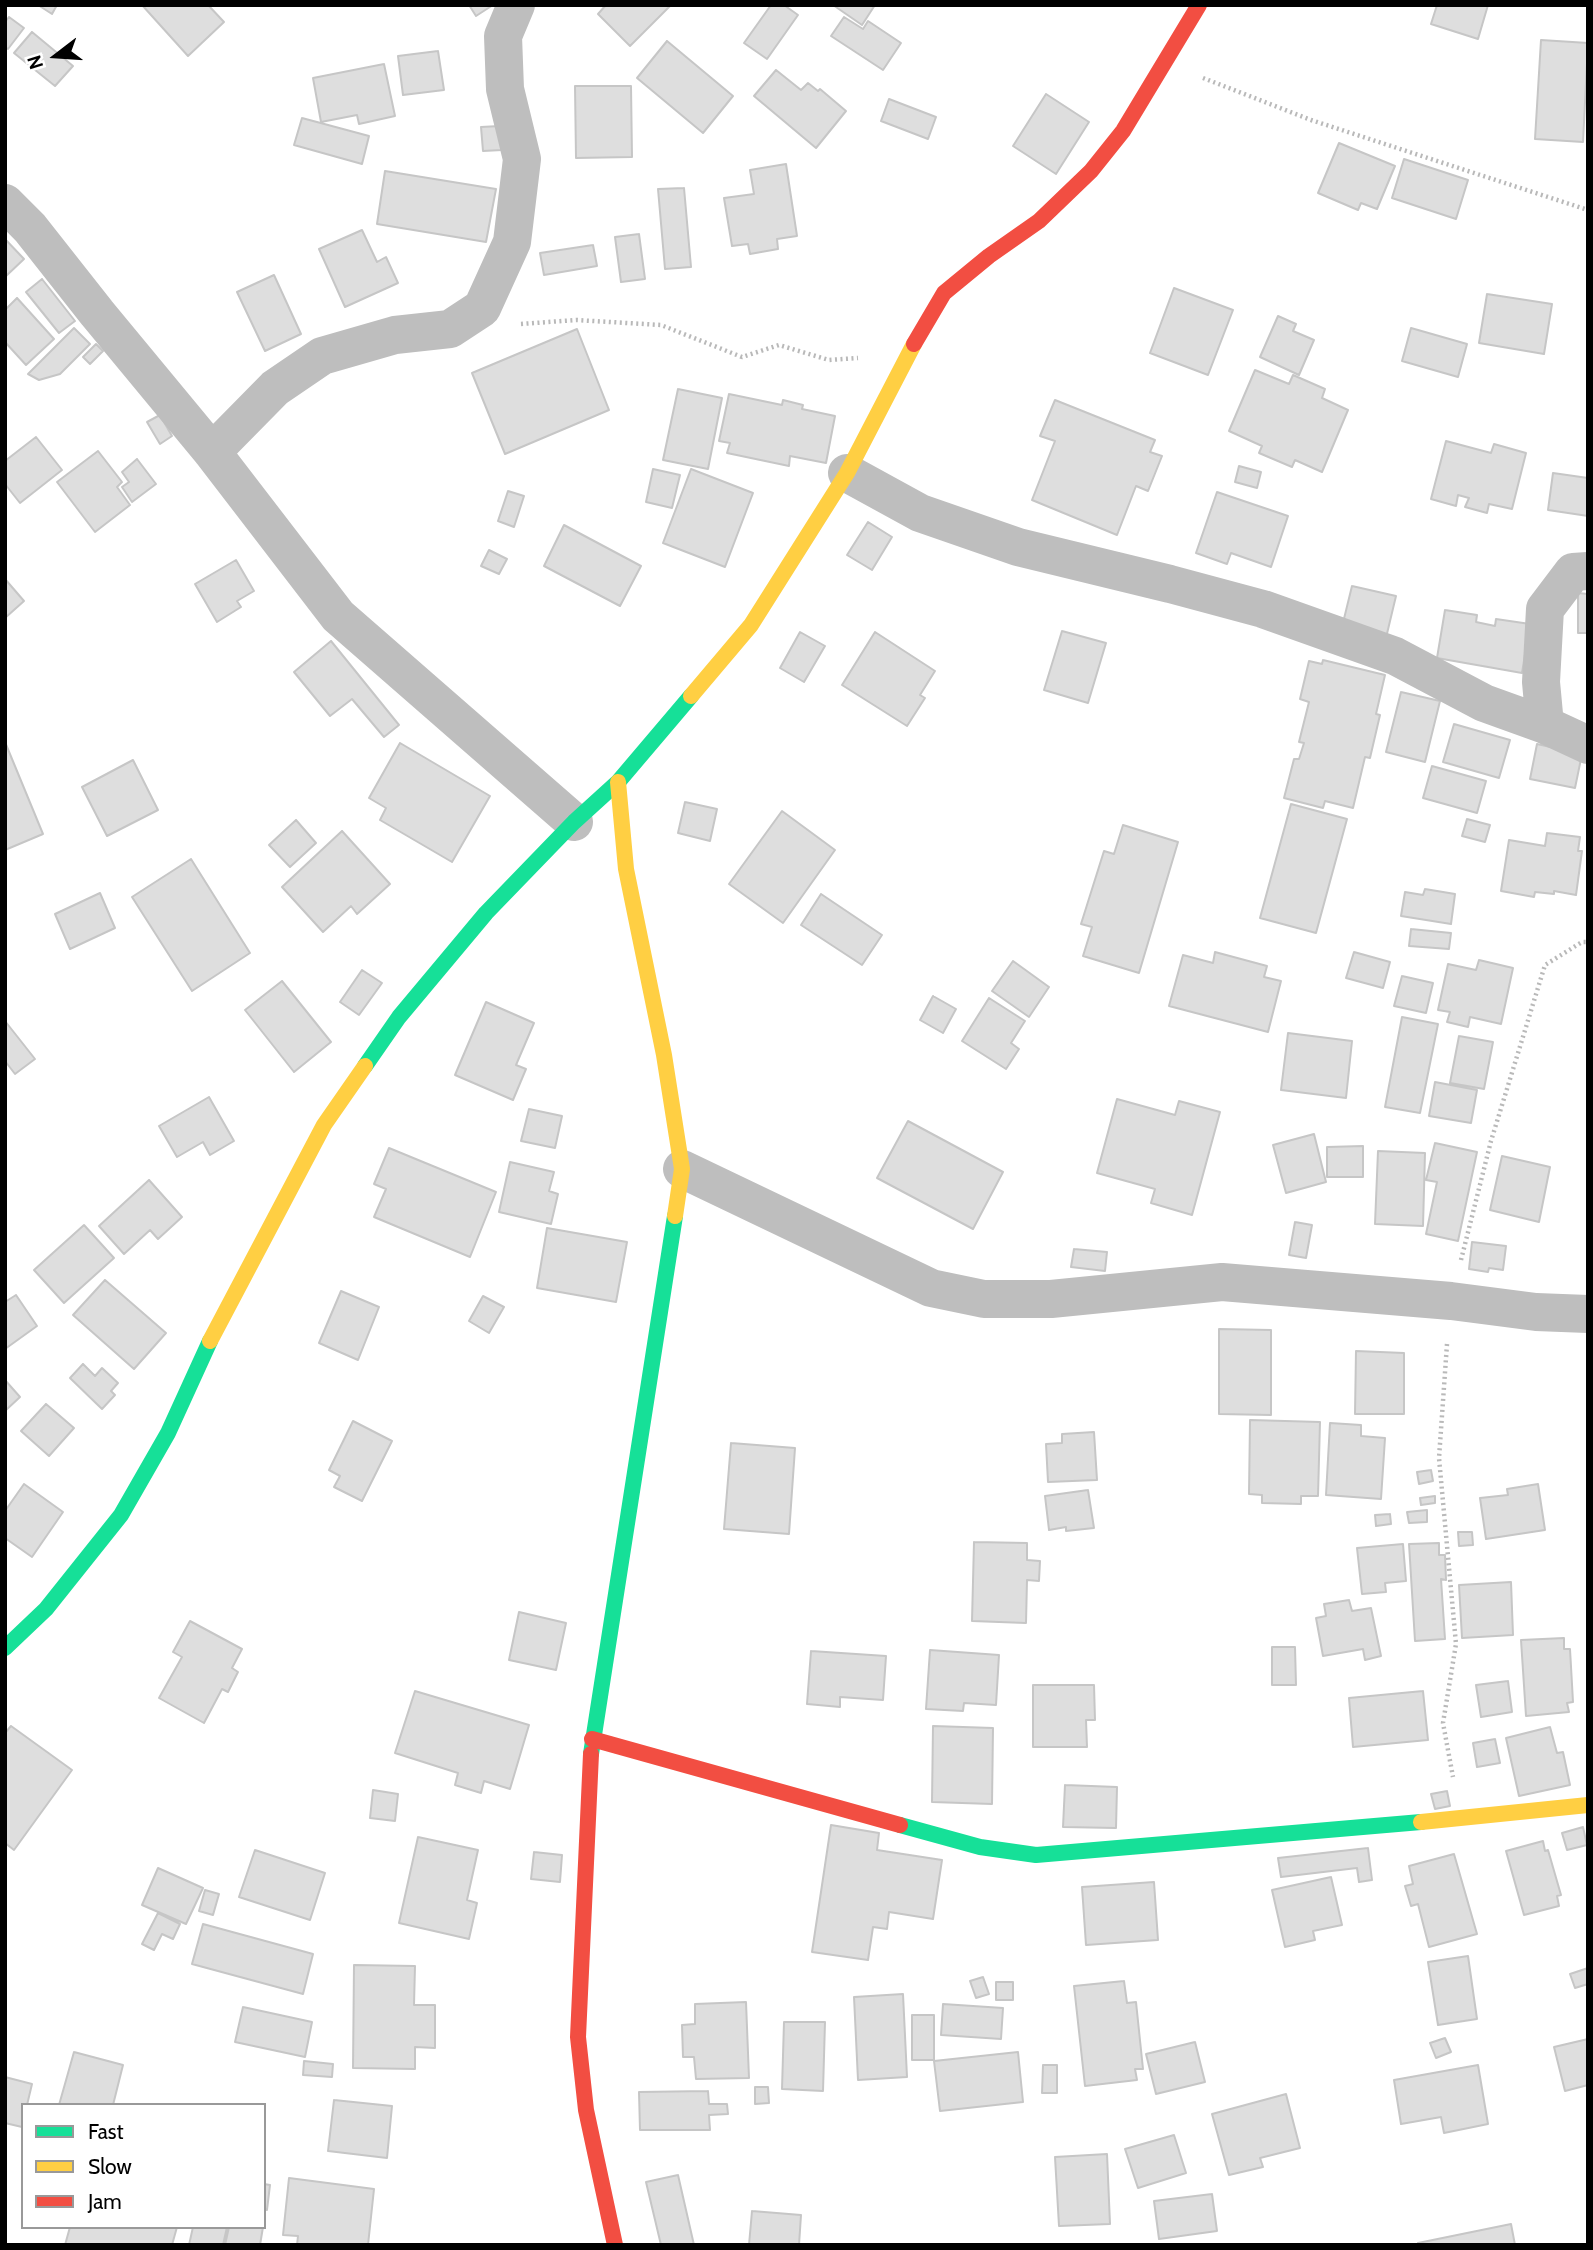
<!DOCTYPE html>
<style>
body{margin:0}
#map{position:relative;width:1593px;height:2250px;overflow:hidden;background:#fff;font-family:Cabin,sans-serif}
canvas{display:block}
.frame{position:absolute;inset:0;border:7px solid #000;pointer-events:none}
.legend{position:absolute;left:21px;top:2103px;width:245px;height:126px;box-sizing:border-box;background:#fff;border:2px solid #999;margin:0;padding:9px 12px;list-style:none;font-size:21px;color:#000}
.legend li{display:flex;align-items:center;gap:14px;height:35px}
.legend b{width:35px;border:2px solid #999}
.north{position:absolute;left:21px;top:21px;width:70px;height:70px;-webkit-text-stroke:5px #fff;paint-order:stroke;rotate:253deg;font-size:19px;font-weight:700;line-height:28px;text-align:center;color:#000}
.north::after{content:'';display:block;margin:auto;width:24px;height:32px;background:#000;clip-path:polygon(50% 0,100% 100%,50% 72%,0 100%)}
</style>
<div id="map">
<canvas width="1593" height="2250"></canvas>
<div class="frame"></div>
<ul class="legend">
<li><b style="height:9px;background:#16e098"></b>Fast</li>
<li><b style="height:9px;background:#ffcf43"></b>Slow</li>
<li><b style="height:9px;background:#f24e42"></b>Jam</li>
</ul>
<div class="north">N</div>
</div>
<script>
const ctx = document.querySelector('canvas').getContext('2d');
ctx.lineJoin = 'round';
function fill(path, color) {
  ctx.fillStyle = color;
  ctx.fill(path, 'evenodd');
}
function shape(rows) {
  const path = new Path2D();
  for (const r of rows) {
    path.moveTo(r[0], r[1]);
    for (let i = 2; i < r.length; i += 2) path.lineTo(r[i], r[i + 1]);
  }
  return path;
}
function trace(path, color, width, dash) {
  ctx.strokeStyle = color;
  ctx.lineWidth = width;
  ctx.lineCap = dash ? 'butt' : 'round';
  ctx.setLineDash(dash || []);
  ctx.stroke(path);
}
const building = shape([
 [38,5,57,5,52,14,38,5],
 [142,5,208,5,224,22,188,56,142,5],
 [469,5,493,5,476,16,469,5],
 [606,5,671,5,630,46,598,14,606,5],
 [771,5,784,5,798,15,767,59,744,43,771,5],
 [833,5,875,5,862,25,833,5],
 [1437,5,1488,5,1478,39,1431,24,1437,5],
 [9,17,24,28,8,49,5,47,5,22,9,17],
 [844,17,863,29,868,21,901,43,883,70,831,36,844,17],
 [32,32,73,66,55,86,14,53,32,32],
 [1541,40,1588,43,1583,142,1535,139,1541,40],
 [667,41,733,96,703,133,637,78,667,41],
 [438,51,444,90,403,95,398,56,438,51],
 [384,64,395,116,359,124,357,115,321,122,313,78,384,64],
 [776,70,801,90,808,83,818,91,820,89,846,111,816,148,754,96,776,70],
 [575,86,631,86,632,157,576,158,575,86],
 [1046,94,1089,122,1056,174,1013,146,1046,94],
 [889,99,936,117,928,139,881,121,889,99],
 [302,118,369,136,362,164,294,145,302,118],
 [500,126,502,150,483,151,481,127,500,126],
 [1339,143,1395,166,1377,209,1361,203,1358,210,1318,193,1339,143],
 [1404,159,1468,180,1456,219,1392,198,1404,159],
 [786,164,797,236,777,239,778,249,750,254,748,244,732,246,724,198,754,194,750,170,786,164],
 [385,171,496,189,486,242,377,224,385,171],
 [684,188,691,267,665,269,658,189,684,188],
 [362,230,377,262,386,257,398,283,345,307,319,249,362,230],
 [639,234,645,279,621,282,615,237,639,234],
 [5,239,24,259,5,277,5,239],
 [593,245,597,266,544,275,540,253,593,245],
 [274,275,301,334,265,351,237,292,274,275],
 [42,279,75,321,59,333,26,292,42,279],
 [1174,288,1233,310,1208,375,1150,353,1174,288],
 [1487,294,1552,304,1544,354,1479,343,1487,294],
 [17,298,54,339,26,365,5,342,5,310,17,298],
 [1278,316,1296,324,1293,331,1314,340,1299,375,1260,357,1278,316],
 [74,328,90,344,60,374,39,380,28,374,74,328],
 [1411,328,1467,344,1458,377,1402,361,1411,328],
 [577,329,609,410,505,454,472,373,577,329],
 [96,344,103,351,90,364,83,357,96,344],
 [1255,370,1289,384,1293,375,1325,389,1322,398,1348,410,1322,472,1295,460,1292,467,1259,453,1262,446,1229,431,1255,370],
 [678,389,722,398,708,469,663,460,678,389],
 [729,394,782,405,783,400,803,405,802,409,835,416,826,463,790,456,789,466,727,453,730,443,719,441,729,394],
 [1055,400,1155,440,1150,452,1162,456,1148,491,1136,486,1117,535,1032,500,1055,441,1040,436,1055,400],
 [160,415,172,436,160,444,147,422,160,415],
 [36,437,62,470,20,503,5,484,5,461,36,437],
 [1446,441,1491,453,1494,444,1526,453,1512,509,1489,504,1487,513,1465,507,1469,498,1458,495,1456,506,1431,499,1446,441],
 [98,451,122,482,117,487,130,505,95,532,57,482,98,451],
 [137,459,156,484,132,502,122,487,129,482,122,472,137,459],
 [1239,466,1261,472,1257,488,1235,482,1239,466],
 [653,469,680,475,672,508,646,502,653,469],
 [691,469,753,493,725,567,663,543,691,469],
 [1553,473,1588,478,1588,516,1548,510,1553,473],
 [508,491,524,496,514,527,498,521,508,491],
 [1217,492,1288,516,1271,567,1231,553,1227,564,1196,553,1217,492],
 [868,522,892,537,872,570,847,555,868,522],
 [564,525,641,566,620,606,544,566,564,525],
 [489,550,507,559,499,574,481,566,489,550],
 [236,560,254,591,237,601,241,607,217,622,195,584,236,560],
 [5,579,24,601,5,618,5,579],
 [1352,586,1396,596,1385,642,1341,631,1352,586],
 [1578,593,1588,594,1588,633,1578,633,1578,593],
 [1445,610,1477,615,1476,622,1495,626,1496,619,1530,624,1522,673,1437,658,1445,610],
 [1062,631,1106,643,1088,703,1044,690,1062,631],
 [800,632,825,646,804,682,780,668,800,632],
 [875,632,935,671,920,695,925,698,907,726,842,685,875,632],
 [331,641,399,725,384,737,352,699,330,716,294,672,331,641],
 [1323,660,1385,675,1376,714,1380,715,1370,758,1365,757,1353,808,1325,801,1323,808,1284,798,1294,759,1299,759,1304,743,1299,742,1309,702,1300,699,1309,661,1322,664,1323,660],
 [1401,692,1440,701,1425,762,1386,752,1401,692],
 [1454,724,1510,740,1499,778,1443,762,1454,724],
 [5,742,43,834,5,850,5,742],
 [400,743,490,796,452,862,380,820,386,808,369,798,400,743],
 [1537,744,1582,754,1575,788,1530,779,1537,744],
 [133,760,158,810,107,836,82,787,133,760],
 [1432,766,1486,781,1477,813,1423,798,1432,766],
 [685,802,717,809,710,841,678,833,685,802],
 [1291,804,1347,819,1316,933,1260,918,1291,804],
 [782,811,835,850,783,923,729,884,782,811],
 [1467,819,1490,825,1485,842,1462,836,1467,819],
 [296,820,316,843,290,867,269,845,296,820],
 [1123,825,1178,842,1139,973,1083,956,1092,927,1081,924,1104,851,1114,854,1123,825],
 [342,831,390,884,357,914,351,906,323,932,282,887,342,831],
 [1547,833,1580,837,1578,851,1582,851,1576,895,1554,891,1554,894,1535,892,1534,897,1501,891,1509,840,1545,846,1547,833],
 [191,859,250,953,192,991,132,897,191,859],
 [1425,889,1455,894,1451,924,1401,916,1405,892,1423,895,1425,889],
 [100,893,115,928,70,949,55,914,100,893],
 [821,894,882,935,862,965,801,925,821,894],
 [1411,929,1451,933,1449,949,1409,946,1411,929],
 [1215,952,1267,966,1264,977,1281,981,1268,1032,1169,1006,1183,955,1213,963,1215,952],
 [1354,952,1390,962,1383,988,1346,978,1354,952],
 [1479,960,1513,968,1501,1024,1470,1017,1468,1027,1447,1022,1450,1012,1438,1010,1448,964,1476,970,1479,960],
 [1013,961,1049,987,1029,1017,992,991,1013,961],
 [362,970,382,983,359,1015,340,1002,362,970],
 [1402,976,1433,983,1426,1013,1394,1006,1402,976],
 [282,981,331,1042,294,1072,245,1010,282,981],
 [933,996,956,1009,943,1033,920,1020,933,996],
 [989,998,1025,1021,1011,1043,1019,1049,1006,1069,962,1041,989,998],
 [486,1002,534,1023,516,1065,526,1069,513,1100,455,1075,486,1002],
 [1402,1017,1438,1024,1420,1113,1385,1107,1402,1017],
 [5,1021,35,1059,15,1074,5,1061,5,1021],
 [1288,1033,1352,1041,1346,1098,1281,1090,1288,1033],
 [1459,1036,1493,1042,1484,1089,1450,1083,1459,1036],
 [1435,1082,1477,1090,1471,1123,1429,1116,1435,1082],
 [209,1097,234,1141,210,1155,203,1142,177,1157,159,1126,209,1097],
 [1117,1099,1175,1115,1179,1101,1220,1112,1192,1215,1151,1203,1155,1189,1097,1173,1117,1099],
 [529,1109,562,1116,555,1148,521,1141,529,1109],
 [908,1121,1003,1172,973,1229,877,1178,908,1121],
 [1314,1134,1326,1182,1286,1193,1273,1145,1314,1134],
 [1435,1143,1477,1152,1458,1241,1426,1234,1437,1182,1426,1180,1435,1143],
 [1363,1146,1363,1177,1327,1177,1327,1147,1363,1146],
 [389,1148,496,1192,470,1257,374,1217,386,1189,374,1184,389,1148],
 [1378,1151,1425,1153,1423,1226,1375,1224,1378,1151],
 [1502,1156,1550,1167,1539,1222,1490,1210,1502,1156],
 [510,1162,554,1172,549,1191,558,1194,551,1224,499,1212,510,1162],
 [149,1180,182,1217,158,1239,150,1230,124,1254,99,1226,149,1180],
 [1295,1222,1312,1225,1306,1258,1289,1255,1295,1222],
 [84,1225,114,1258,64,1303,34,1270,84,1225],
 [547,1228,627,1242,616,1302,537,1288,547,1228],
 [1472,1242,1506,1246,1503,1270,1489,1268,1488,1272,1469,1269,1472,1242],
 [1074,1249,1107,1252,1105,1271,1071,1267,1074,1249],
 [105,1280,166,1333,134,1369,73,1315,105,1280],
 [341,1291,379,1307,358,1360,319,1343,341,1291],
 [16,1295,37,1326,5,1349,5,1302,16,1295],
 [483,1296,504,1307,489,1333,469,1321,483,1296],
 [1219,1329,1271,1330,1271,1415,1219,1414,1219,1329],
 [1356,1351,1404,1353,1404,1414,1355,1414,1356,1351],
 [83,1364,95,1376,102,1368,118,1383,111,1391,115,1395,102,1409,70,1378,83,1364],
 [5,1380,20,1397,5,1411,5,1380],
 [46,1404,74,1428,49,1456,21,1431,46,1404],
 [1250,1420,1320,1422,1318,1496,1301,1496,1301,1504,1262,1503,1262,1495,1249,1494,1250,1420],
 [353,1421,392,1441,362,1501,334,1487,340,1476,329,1470,353,1421],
 [1330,1423,1361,1425,1361,1436,1385,1438,1381,1499,1326,1495,1330,1423],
 [1094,1432,1097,1480,1048,1482,1046,1444,1062,1443,1062,1434,1094,1432],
 [731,1443,795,1448,789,1534,724,1529,731,1443],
 [1431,1470,1433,1481,1419,1484,1417,1472,1431,1470],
 [24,1484,63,1512,32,1557,5,1538,5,1511,24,1484],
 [1538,1484,1545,1530,1486,1539,1480,1498,1508,1495,1507,1489,1538,1484],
 [1088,1490,1094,1528,1066,1531,1066,1527,1049,1530,1045,1496,1088,1490],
 [1435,1496,1435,1503,1421,1505,1420,1498,1435,1496],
 [1427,1510,1427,1522,1409,1523,1407,1512,1427,1510],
 [1390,1514,1391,1524,1376,1526,1375,1515,1390,1514],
 [1458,1532,1472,1532,1473,1545,1459,1546,1458,1532],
 [974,1542,1027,1543,1027,1560,1040,1561,1039,1581,1027,1580,1026,1623,972,1621,974,1542],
 [1439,1543,1439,1555,1445,1555,1446,1580,1441,1579,1445,1639,1415,1641,1409,1544,1439,1543],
 [1403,1544,1406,1581,1385,1583,1386,1592,1362,1594,1357,1548,1403,1544],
 [1511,1582,1513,1635,1462,1638,1459,1585,1511,1582],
 [1349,1600,1352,1611,1371,1608,1381,1656,1365,1660,1363,1649,1323,1656,1316,1618,1326,1616,1324,1604,1349,1600],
 [519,1612,566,1623,556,1670,509,1660,519,1612],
 [190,1621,242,1649,232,1668,238,1672,228,1692,222,1689,204,1723,159,1698,182,1657,173,1652,190,1621],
 [1564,1638,1564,1649,1570,1649,1573,1702,1567,1703,1569,1712,1526,1716,1521,1640,1564,1638],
 [1272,1647,1295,1647,1296,1685,1272,1685,1272,1647],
 [930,1650,999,1655,996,1705,964,1703,963,1711,926,1709,930,1650],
 [811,1651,886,1656,883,1700,840,1697,840,1707,807,1704,811,1651],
 [1508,1681,1512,1712,1481,1717,1476,1685,1508,1681],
 [1033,1685,1094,1685,1095,1720,1086,1720,1087,1747,1033,1747,1033,1685],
 [415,1691,529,1725,510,1789,484,1781,481,1793,455,1785,458,1773,395,1753,415,1691],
 [1423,1691,1428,1740,1353,1747,1349,1698,1423,1691],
 [11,1726,72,1770,14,1850,5,1843,5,1733,11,1726],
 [933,1726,993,1728,992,1804,932,1802,933,1726],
 [1550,1727,1557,1753,1563,1752,1570,1785,1519,1796,1506,1738,1550,1727],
 [1495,1739,1500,1763,1477,1767,1473,1743,1495,1739],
 [1065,1785,1117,1787,1116,1828,1063,1827,1065,1785],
 [373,1790,398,1794,395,1821,370,1818,373,1790],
 [1447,1791,1450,1806,1435,1809,1431,1794,1447,1791],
 [831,1825,879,1833,877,1850,942,1860,933,1919,889,1912,887,1929,873,1927,868,1960,812,1952,831,1825],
 [1583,1827,1587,1845,1567,1850,1562,1833,1583,1827],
 [418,1837,478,1850,467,1900,477,1903,469,1939,399,1923,418,1837],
 [1543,1841,1545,1851,1548,1850,1561,1895,1557,1896,1559,1906,1524,1915,1506,1851,1543,1841],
 [1368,1848,1372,1880,1359,1882,1357,1868,1281,1877,1278,1858,1368,1848],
 [255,1850,325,1873,310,1920,239,1897,255,1850],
 [534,1852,562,1855,560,1882,531,1879,534,1852],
 [1454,1854,1477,1934,1429,1947,1418,1904,1411,1906,1405,1886,1413,1884,1409,1866,1454,1854],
 [158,1868,203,1888,186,1924,142,1905,158,1868],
 [1331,1877,1342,1925,1313,1931,1315,1940,1285,1947,1272,1890,1331,1877],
 [1154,1882,1158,1940,1086,1945,1082,1887,1154,1882],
 [205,1890,219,1894,213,1915,199,1911,205,1890],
 [158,1913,180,1924,173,1939,162,1934,154,1950,142,1944,158,1913],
 [203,1924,313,1954,303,1994,192,1964,203,1924],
 [1468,1956,1477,2019,1438,2025,1428,1962,1468,1956],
 [354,1965,415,1966,414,2005,435,2005,435,2048,415,2047,415,2069,353,2068,354,1965],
 [1588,1968,1588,1984,1575,1988,1570,1974,1588,1968],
 [983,1977,989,1994,976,1998,970,1981,983,1977],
 [1124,1981,1127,2003,1136,2002,1143,2069,1135,2069,1137,2080,1085,2086,1074,1986,1124,1981],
 [996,1982,1013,1982,1013,2000,996,2000,996,1982],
 [903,1994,907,2077,858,2080,854,1997,903,1994],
 [746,2002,749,2078,696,2079,694,2057,683,2057,682,2025,695,2024,695,2004,746,2002],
 [943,2004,1003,2008,1001,2039,941,2035,943,2004],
 [243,2007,312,2022,305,2057,235,2042,243,2007],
 [912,2015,934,2015,934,2060,912,2060,912,2015],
 [784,2022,825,2022,823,2091,782,2089,784,2022],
 [1445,2038,1451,2052,1436,2058,1430,2043,1445,2038],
 [1588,2039,1588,2085,1565,2091,1554,2047,1588,2039],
 [1195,2042,1205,2082,1156,2094,1146,2054,1195,2042],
 [74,2052,123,2065,113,2105,59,2105,74,2052],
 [1018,2052,1023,2102,940,2111,934,2061,1018,2052],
 [304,2061,333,2064,332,2077,303,2075,304,2061],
 [1043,2065,1057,2065,1057,2093,1042,2093,1043,2065],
 [1478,2065,1488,2124,1444,2133,1441,2117,1401,2124,1394,2080,1478,2065],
 [5,2077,32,2084,27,2105,23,2105,22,2127,5,2123,5,2077],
 [755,2087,768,2087,769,2103,755,2104,755,2087],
 [708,2091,709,2104,727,2104,728,2114,709,2115,710,2130,640,2130,639,2092,708,2091],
 [1286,2094,1300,2148,1260,2158,1263,2167,1229,2175,1212,2114,1286,2094],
 [334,2100,392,2106,387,2158,328,2151,334,2100],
 [1174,2135,1186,2173,1138,2188,1125,2149,1174,2135],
 [1107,2154,1110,2224,1059,2226,1055,2157,1107,2154],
 [678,2175,694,2245,661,2245,646,2182,678,2175],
 [289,2178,374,2189,368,2245,297,2245,298,2236,283,2235,289,2178],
 [264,2184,270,2185,267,2210,264,2209,264,2184],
 [1212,2194,1217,2231,1159,2239,1154,2201,1212,2194],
 [752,2211,801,2215,799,2245,749,2245,752,2211],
 [1511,2224,1515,2245,1419,2245,1418,2243,1511,2224],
 [70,2227,177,2227,172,2245,65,2245,70,2227],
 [193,2227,227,2227,223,2245,189,2245,193,2227],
 [229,2227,263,2227,260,2245,225,2245,229,2227]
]);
const path = shape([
 [1203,78,1311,120,1588,210],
 [521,324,576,320,661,325,742,357,779,345,829,360,858,358],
 [1461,1260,1491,1141,1545,965,1582,942,1588,942],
 [1447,1344,1439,1458,1456,1644,1443,1723,1453,1777]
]);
const street = shape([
 [5,203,30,228,97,313,212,452,338,616,574,822],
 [212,452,275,388,322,356,395,335,450,329,482,308,512,242,522,159,505,89,503,36,516,5],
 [847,473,920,513,1018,547,1170,584,1263,609,1395,656,1484,703,1545,725,1588,745],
 [1545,725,1541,682,1545,609,1573,572,1588,571],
 [682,1169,931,1288,984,1299,1051,1299,1222,1282,1451,1301,1536,1312,1588,1314]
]);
const fast = shape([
 [365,1066,399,1017,486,913,574,822,618,782,691,696],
 [5,1648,46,1609,121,1515,168,1433,210,1341],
 [591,1754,675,1216],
 [900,1825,980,1847,1036,1855,1421,1822]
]);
const slow = shape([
 [691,696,751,625,847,473,914,344],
 [618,782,626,869,664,1055,682,1169,675,1216],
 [210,1341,324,1125,365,1066],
 [1421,1822,1588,1805]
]);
const jam = shape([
 [914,344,944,293,989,256,1039,221,1091,171,1123,131,1199,5],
 [592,1739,900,1825],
 [591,1754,578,2037,586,2110,615,2245]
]);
fill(building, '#dedede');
trace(building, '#c6c6c6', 2);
trace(path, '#b9b9b9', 4.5, [2, 3.5]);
trace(street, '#bebebe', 38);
trace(fast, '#16e098', 16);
trace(slow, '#ffcf43', 16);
trace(jam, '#f24e42', 16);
</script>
